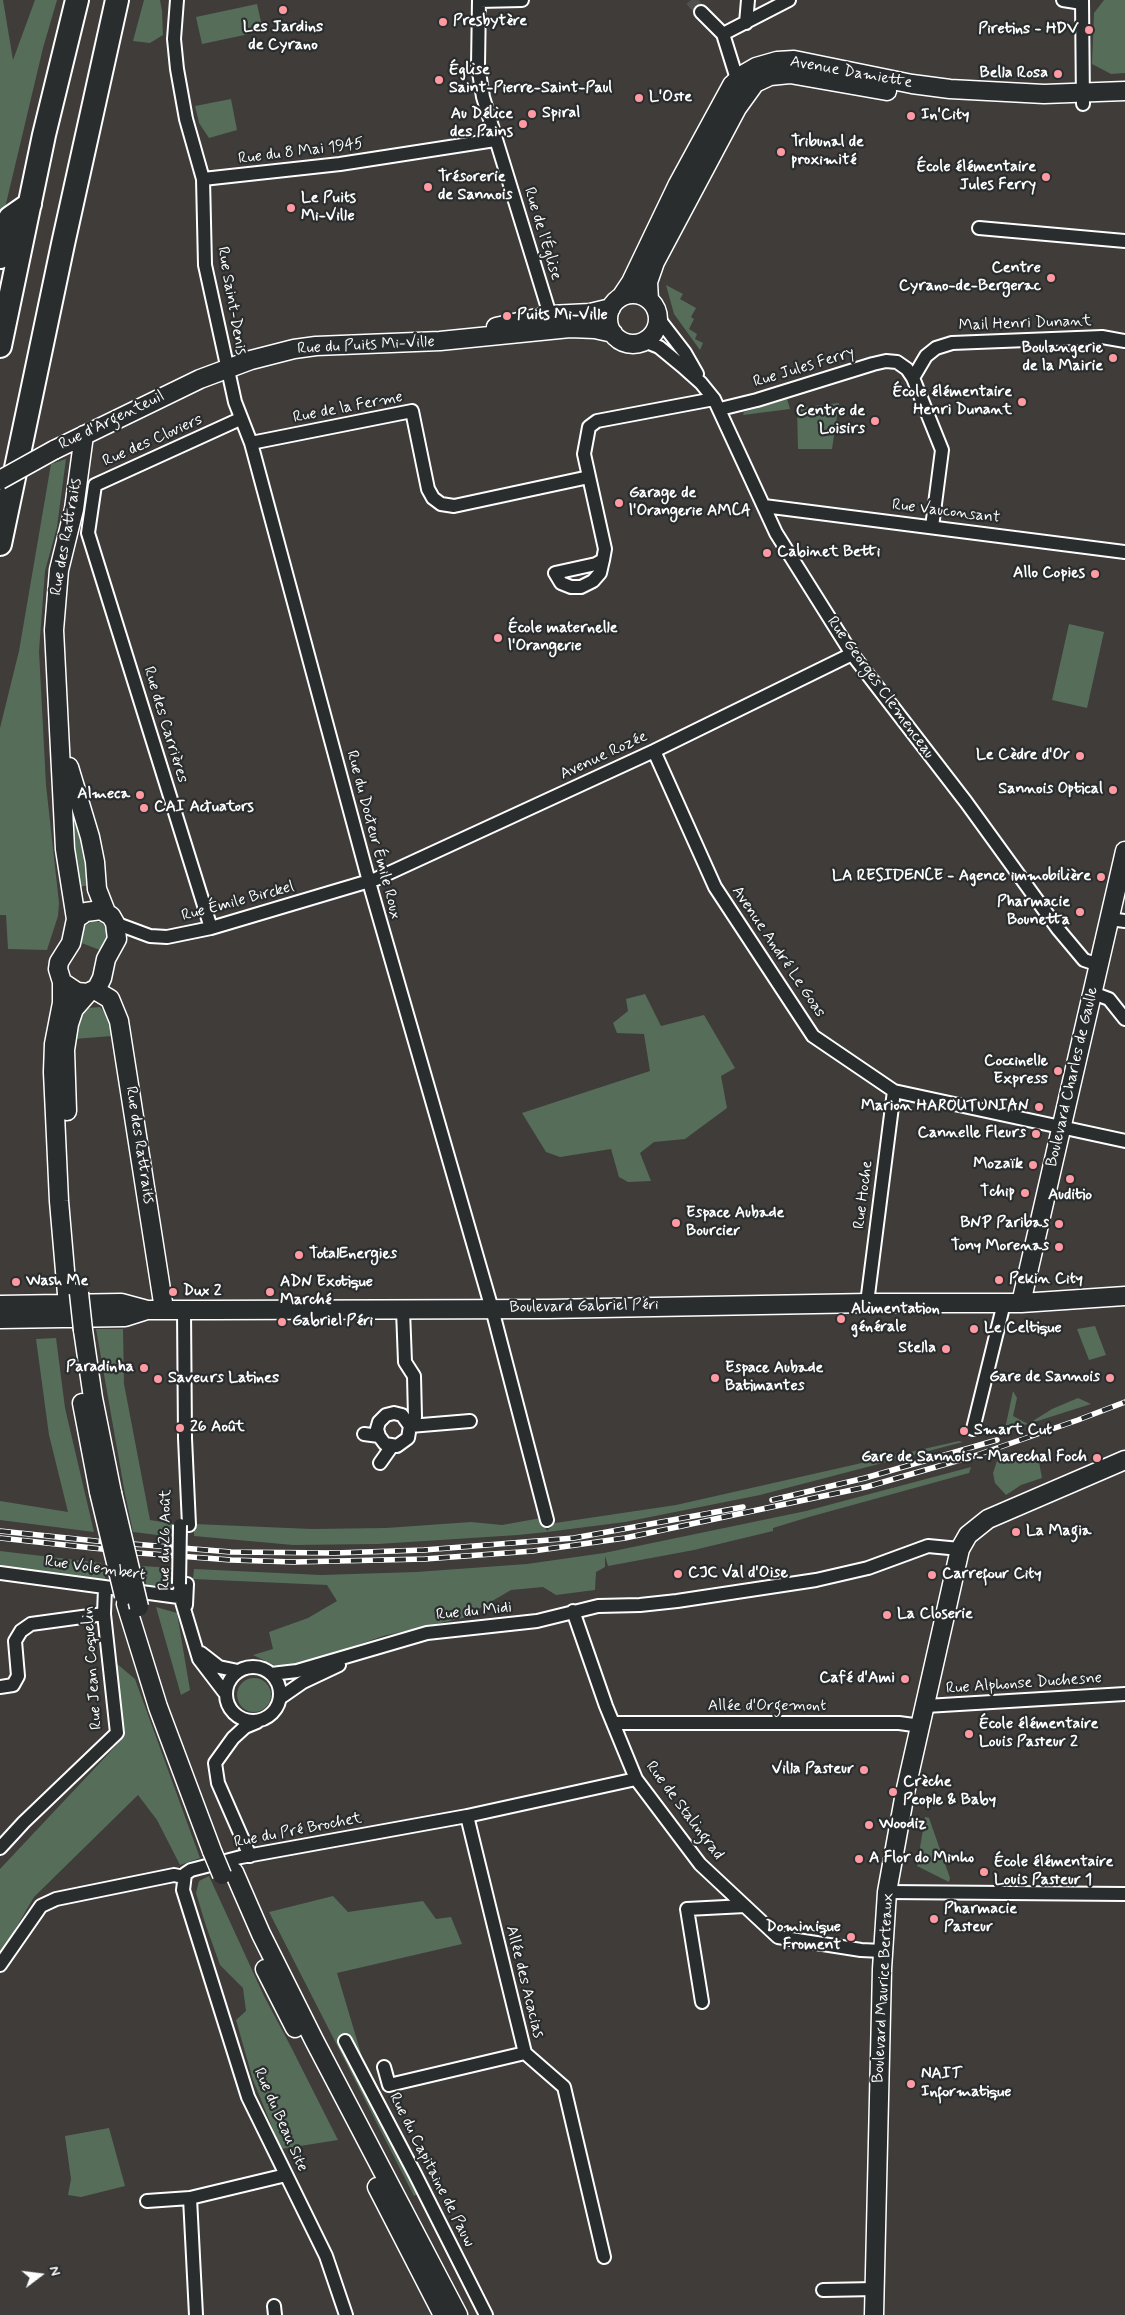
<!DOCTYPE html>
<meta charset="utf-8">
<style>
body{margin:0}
#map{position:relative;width:1125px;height:2315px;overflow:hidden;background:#3f3c3a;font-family:Mynerve,sans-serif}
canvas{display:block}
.north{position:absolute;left:15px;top:2250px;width:50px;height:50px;-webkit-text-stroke:4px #2a2d2e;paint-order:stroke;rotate:75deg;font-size:14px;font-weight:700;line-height:20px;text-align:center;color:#fff}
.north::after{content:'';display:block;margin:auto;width:18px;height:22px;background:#fff;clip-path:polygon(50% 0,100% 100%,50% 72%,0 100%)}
</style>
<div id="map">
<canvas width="1125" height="2315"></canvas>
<div class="north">N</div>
</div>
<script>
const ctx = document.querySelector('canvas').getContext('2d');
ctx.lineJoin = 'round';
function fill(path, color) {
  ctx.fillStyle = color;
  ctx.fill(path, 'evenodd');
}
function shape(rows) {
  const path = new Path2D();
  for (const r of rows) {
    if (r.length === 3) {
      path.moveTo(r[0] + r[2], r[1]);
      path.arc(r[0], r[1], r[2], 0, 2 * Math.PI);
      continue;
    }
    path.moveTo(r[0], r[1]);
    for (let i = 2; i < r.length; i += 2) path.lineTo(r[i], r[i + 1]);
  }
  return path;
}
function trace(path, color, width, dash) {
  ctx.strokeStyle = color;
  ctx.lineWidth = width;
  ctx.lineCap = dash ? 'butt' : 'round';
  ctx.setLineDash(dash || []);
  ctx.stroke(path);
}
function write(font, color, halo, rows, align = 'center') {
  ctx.font = font + ' Mynerve,sans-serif';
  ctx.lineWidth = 4.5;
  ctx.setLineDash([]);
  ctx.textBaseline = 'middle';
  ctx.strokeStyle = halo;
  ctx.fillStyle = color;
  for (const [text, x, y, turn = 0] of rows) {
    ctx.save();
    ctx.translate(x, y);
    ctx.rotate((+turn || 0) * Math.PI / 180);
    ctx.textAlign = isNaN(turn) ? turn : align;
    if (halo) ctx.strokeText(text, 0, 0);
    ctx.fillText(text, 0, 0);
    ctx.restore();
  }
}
const green = shape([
 [0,0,3,0,13,60,35,0,57,0,43,48,0,229],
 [144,0,160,0,162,11,163,35,150,43,133,41],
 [1104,0,1125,0,1125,73,1111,74,1092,64,1094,13],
 [257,4,263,31,202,44,196,17],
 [231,99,237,130,209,138,199,123,195,106],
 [666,285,683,294,680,299,696,308,691,317,694,319,689,329,697,334,695,339,703,343,700,350,674,314],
 [787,399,790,409,743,415,744,412],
 [839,403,832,449,798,449,797,408],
 [66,459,57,527,45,571,39,651,46,785,59,903,58,916,47,950,8,949,6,915,0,915,0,728,19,651,51,464],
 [1069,624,1104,632,1087,708,1052,700],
 [67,776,93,885,76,887],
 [91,922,101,922,108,931,108,940,100,950,79,942,81,929],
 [645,994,661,1026,704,1015,735,1068,721,1076,727,1108,685,1139,654,1142,640,1153,651,1181,628,1182,619,1177,611,1149,560,1157,546,1152,522,1113,650,1071,644,1034,617,1033,613,1023,628,1011,626,999],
 [100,1007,109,1018,112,1036,74,1039,78,1014,88,1008],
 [1095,1326,1106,1355,1089,1360,1077,1329],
 [96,1329,123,1329,124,1384,150,1520,174,1524,174,1537,133,1532,125,1494],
 [56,1338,65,1408,94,1532,0,1520,0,1501,68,1512,49,1435,36,1339],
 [1013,1391,1017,1398,1013,1416,1028,1424,1052,1409,1078,1398,1091,1404,1028,1424,1005,1429],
 [959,1441,963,1442,760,1495,625,1522,547,1532,518,1535,378,1544,293,1545,194,1536,194,1524,312,1529,386,1528,471,1522,502,1525,541,1518,547,1531,555,1523,676,1505],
 [1037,1451,1042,1478,1021,1485,1006,1495,995,1483,993,1473,997,1461],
 [971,1467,969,1473,809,1517,773,1528,773,1531,694,1550,608,1566,605,1556,605,1567,596,1572,595,1590,556,1595,543,1587,511,1590,463,1618,383,1636,289,1669,274,1665,253,1655,273,1649,269,1632,308,1618,337,1601,327,1585,193,1579,194,1569,321,1575,416,1572,527,1564,604,1553,806,1511],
 [0,1551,101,1563,107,1583,0,1572],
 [142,1566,173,1568,173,1584,147,1586],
 [156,1607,177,1613,190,1690,181,1695],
 [116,1663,135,1679,200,1858,180,1865,157,1820,138,1795,34,1897,0,1955,0,1869,125,1736],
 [254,1695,17],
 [925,1817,929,1818,950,1878,949,1882,917,1866],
 [209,1876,264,1996,290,2045,338,2140,281,2149,253,2080,236,2020,246,2011,243,1988,220,1965,206,1926,196,1893,199,1881],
 [333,1896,348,1912,423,1901,436,1919,451,1917,462,1944,337,1973,362,2057,426,2189,414,2196,269,1912],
 [109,2128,125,2186,81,2197,68,2195,71,2179,65,2136]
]);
const streetTunnel = shape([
 [691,0,701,12]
]);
const street = shape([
 [177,0,174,39,177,69,186,119,203,179,205,265,235,402,251,443,371,889,492,1309,547,1520],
 [479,0,478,66,483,97,550,315,556,318],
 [1063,0,1082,3],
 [1082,0,1083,104],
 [479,1,522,0],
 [701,12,723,34],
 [746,23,748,0],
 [737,79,723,34,789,0],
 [203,179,340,164,495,140],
 [979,228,1125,241],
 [658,318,685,353,697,374],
 [644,341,659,347,682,366,701,383,714,399,776,533,852,654,966,802,1058,929,1084,960,1099,965],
 [913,378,926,356,936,348,952,343,1102,337,1125,341],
 [720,409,757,400,873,364,886,361,897,362,907,369,913,378,942,450,932,527],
 [251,443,412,411,428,489,433,498,441,504,454,506,589,477],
 [764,506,1125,552],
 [603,560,596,564,555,573,561,583,571,587,581,587,593,581,600,573,603,560,605,549,584,454,589,427,597,421,714,399],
 [654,751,715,887,813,1036,894,1091,1125,1141],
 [1110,919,1125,921],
 [115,923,150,936,167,937,211,928,376,879,654,751,852,654],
 [211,928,88,533,95,485,240,419],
 [1093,993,1109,999,1125,1019],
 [867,1303,894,1091],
 [184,1310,185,1438,189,1525],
 [403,1310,405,1362,414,1376,415,1417,410,1426],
 [410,1426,470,1421],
 [973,1429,1004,1303],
 [364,1434,379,1436,385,1444,397,1446,408,1438,410,1426,402,1415,394,1413,386,1415,379,1422,377,1429,379,1436],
 [380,1463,392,1446],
 [0,1573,186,1598],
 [179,1592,199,1659,225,1693],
 [186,1605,187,1584],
 [573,1611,606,1706,636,1779,700,1864,778,1937,861,1950,882,1951],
 [201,1653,219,1667,238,1671],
 [253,1694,27],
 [271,1674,297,1671,427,1633,537,1621,598,1606,640,1605,677,1601,816,1580,868,1568,928,1546,960,1549],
 [0,1687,13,1685,18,1676,15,1641,21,1631,31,1624,104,1614],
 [280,1698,303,1682,339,1665],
 [926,1706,1125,1694],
 [613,1723,899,1723,921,1726],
 [467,1816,525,2053,564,2087,604,2257],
 [0,1848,24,1822,117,1733,104,1614,105,1588],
 [250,1856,218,1783,215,1763,233,1738,245,1727,257,1722],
 [887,1892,1125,1894],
 [0,1965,41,1906,56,1899,174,1875,184,1877],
 [702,2002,687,1909,745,1906],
 [345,2041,415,2174,486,2315],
 [384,2067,389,2085,525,2053],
 [190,2198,196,2315],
 [147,2201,190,2198,286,2175],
 [823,2290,875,2289],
 [274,2306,275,2315],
 [346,2315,326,2256,248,2097,183,1890,185,1874,191,1870,241,1857,467,1816,636,1779]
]);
const secondary = shape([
 [633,319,25],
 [621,297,631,282,678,184,732,85,744,74,756,67,777,61,794,60,912,84,950,89,1044,94,1125,91],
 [649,300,648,282,655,262,737,108,755,83,770,76,790,74,887,91],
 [496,327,550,315,590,313,611,308],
 [54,450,200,379,251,360,294,349,316,346,440,341,570,328,595,329,613,333],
 [69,767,90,837,95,862,97,889,106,912],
 [101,910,111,916,115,923,117,939,106,959,102,978,97,988,88,993,77,992,62,982,58,969,59,962,71,943,76,919,86,912,101,910],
 [76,919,65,849,54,630,59,570,74,509,84,435],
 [62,982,62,1003,54,1044,53,1072,59,1201,67,1294],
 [95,990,110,999,119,1021,164,1309],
 [67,1111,65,1050,69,1024,74,1009,88,993],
 [1021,1303,1125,851],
 [0,1305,121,1303,147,1310,211,1310,548,1309,867,1303,1021,1303,1125,1296],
 [0,1319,125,1317,147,1310],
 [83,1330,93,1398,112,1493],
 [82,1403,99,1492],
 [126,1604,158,1707,212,1851],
 [234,1872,261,1934,314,2040,458,2315],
 [265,1969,295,2028],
 [377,2187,443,2315],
 [874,2315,882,1969,887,1892,905,1793,960,1549,968,1535,988,1519,1125,1460]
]);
const highway = shape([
 [0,257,10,218,30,204],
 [0,346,44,135,77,0],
 [0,544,63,244,117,0]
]);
const rail = shape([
 [772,1500,865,1478,997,1440],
 [0,1531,96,1541,231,1552,335,1553,424,1550,574,1538,743,1507],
 [0,1538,139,1553,231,1560,294,1562,425,1559,533,1551,625,1538,866,1487,974,1456,1078,1420,1125,1402]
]);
const streetBridge = shape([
 [179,1584,180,1525]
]);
const secondaryBridge = shape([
 [0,480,54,450],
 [79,1293,83,1330],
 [99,1492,124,1596],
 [112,1493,139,1607],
 [212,1851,222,1875]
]);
const markers = [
 [283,10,5,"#ff9aa2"],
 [443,22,5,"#ff9aa2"],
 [1089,30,5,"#ff9aa2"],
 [1058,74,5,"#ff9aa2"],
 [439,80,5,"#ff9aa2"],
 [639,98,5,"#ff9aa2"],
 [532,114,5,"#ff9aa2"],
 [911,116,5,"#ff9aa2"],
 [523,124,5,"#ff9aa2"],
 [781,152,5,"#ff9aa2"],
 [1046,177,5,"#ff9aa2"],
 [428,187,5,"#ff9aa2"],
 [291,208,5,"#ff9aa2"],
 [1051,278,5,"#ff9aa2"],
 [507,316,5,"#ff9aa2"],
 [1113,358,5,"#ff9aa2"],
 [1022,402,5,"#ff9aa2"],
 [875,421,5,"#ff9aa2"],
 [619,503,5,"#ff9aa2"],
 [767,553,5,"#ff9aa2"],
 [1095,574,5,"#ff9aa2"],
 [498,638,5,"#ff9aa2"],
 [1080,756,5,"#ff9aa2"],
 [1113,790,5,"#ff9aa2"],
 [140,795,5,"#ff9aa2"],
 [144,808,5,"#ff9aa2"],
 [1101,877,5,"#ff9aa2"],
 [1080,912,5,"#ff9aa2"],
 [1058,1071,5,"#ff9aa2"],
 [1039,1107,5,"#ff9aa2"],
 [1036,1134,5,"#ff9aa2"],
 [1033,1165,5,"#ff9aa2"],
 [1070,1179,5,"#ff9aa2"],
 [1025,1193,5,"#ff9aa2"],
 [676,1223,5,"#ff9aa2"],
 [1059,1224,5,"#ff9aa2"],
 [1059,1247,5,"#ff9aa2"],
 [299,1255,5,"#ff9aa2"],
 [999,1280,5,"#ff9aa2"],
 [16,1282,5,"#ff9aa2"],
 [173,1292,5,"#ff9aa2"],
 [270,1292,5,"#ff9aa2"],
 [841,1319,5,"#ff9aa2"],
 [282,1322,5,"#ff9aa2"],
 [974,1329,5,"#ff9aa2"],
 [946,1349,5,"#ff9aa2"],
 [144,1368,5,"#ff9aa2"],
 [715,1378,5,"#ff9aa2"],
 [1110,1378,5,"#ff9aa2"],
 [158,1379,5,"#ff9aa2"],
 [180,1428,5,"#ff9aa2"],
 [964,1431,5,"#ff9aa2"],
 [1097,1458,5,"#ff9aa2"],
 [1016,1532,5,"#ff9aa2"],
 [678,1574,5,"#ff9aa2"],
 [932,1575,5,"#ff9aa2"],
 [887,1615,5,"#ff9aa2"],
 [905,1679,5,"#ff9aa2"],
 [969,1734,5,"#ff9aa2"],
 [864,1770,5,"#ff9aa2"],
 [893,1792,5,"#ff9aa2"],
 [869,1825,5,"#ff9aa2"],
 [859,1859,5,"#ff9aa2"],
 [984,1872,5,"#ff9aa2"],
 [934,1919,5,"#ff9aa2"],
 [851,1937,5,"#ff9aa2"],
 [911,2084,5,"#ff9aa2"]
];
const poiNames = [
 ["Presbytère",453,22],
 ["Les Jardins",283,28,"center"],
 ["de Cyrano",283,46,"center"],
 ["Piretins - HDV",1079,30,"right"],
 ["Église",449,71],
 ["Saint-Pierre-Saint-Paul",449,89],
 ["Bella Rosa",1048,74,"right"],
 ["L'Oste",649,98],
 ["Spiral",542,114],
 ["Au Délice",513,115,"right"],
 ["des Pains",513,133,"right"],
 ["In'City",921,116],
 ["Tribunal de",791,143],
 ["proximité",791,161],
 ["École élémentaire",1036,168,"right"],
 ["Jules Ferry",1036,186,"right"],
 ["Trésorerie",438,178],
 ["de Sannois",438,196],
 ["Le Puits",301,199],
 ["Mi-Ville",301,217],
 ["Centre",1041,269,"right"],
 ["Cyrano-de-Bergerac",1041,287,"right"],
 ["Puits Mi-Ville",517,316],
 ["Boulangerie",1103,349,"right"],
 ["de la Mairie",1103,367,"right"],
 ["École élémentaire",1012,393,"right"],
 ["Henri Dunant",1012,411,"right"],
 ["Centre de",865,412,"right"],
 ["Loisirs",865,430,"right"],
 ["Garage de",629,494],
 ["l'Orangerie AMCA",629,512],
 ["Cabinet Betti",777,553],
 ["Allo Copies",1085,574,"right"],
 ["École maternelle",508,629],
 ["l'Orangerie",508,647],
 ["Le Cèdre d'Or",1070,756,"right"],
 ["Sannois Optical",1103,790,"right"],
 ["Almeca",130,795,"right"],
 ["CAI Actuators",154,808],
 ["LA RESIDENCE - Agence immobilière",1091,877,"right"],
 ["Pharmacie",1070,903,"right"],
 ["Bounetta",1070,921,"right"],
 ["Coccinelle",1048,1062,"right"],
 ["Express",1048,1080,"right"],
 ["Marion HAROUTUNIAN",1029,1107,"right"],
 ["Cannelle Fleurs",1026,1134,"right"],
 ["Mozaïk",1023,1165,"right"],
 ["Tchip",1015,1193,"right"],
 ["Auditio",1070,1196,"center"],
 ["Espace Aubade",686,1214],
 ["Bourcier",686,1232],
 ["BNP Paribas",1049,1224,"right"],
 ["Tony Morenas",1049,1247,"right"],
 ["TotalEnergies",309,1255],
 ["Pekin City",1009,1280],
 ["Wash Me",26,1282],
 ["ADN Exotique",280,1283],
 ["Marché",280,1301],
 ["Dux 2",183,1292],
 ["Alimentation",851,1310],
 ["générale",851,1328],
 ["Gabriel Péri",292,1322],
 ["Le Celtique",984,1329],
 ["Stella",936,1349,"right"],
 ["Paradinha",134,1368,"right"],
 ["Espace Aubade",725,1369],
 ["Batimantes",725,1387],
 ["Gare de Sannois",1100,1378,"right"],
 ["Saveurs Latines",168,1379],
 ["26 Août",190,1428],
 ["Smart Cut",974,1431],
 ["Gare de Sannois - Marechal Foch",1087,1458,"right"],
 ["La Magia",1026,1532],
 ["CJC Val d'Oise",688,1574],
 ["Carrefour City",942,1575],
 ["La Closerie",897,1615],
 ["Café d'Ami",895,1679,"right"],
 ["École élémentaire",979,1725],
 ["Louis Pasteur 2",979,1743],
 ["Villa Pasteur",854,1770,"right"],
 ["Crèche",903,1783],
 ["People & Baby",903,1801],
 ["Woodiz",879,1825],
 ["A Flor do Minho",869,1859],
 ["École élémentaire",994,1863],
 ["Louis Pasteur 1",994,1881],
 ["Pharmacie",944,1910],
 ["Pasteur",944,1928],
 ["Dominique",841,1928,"right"],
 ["Froment",841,1946,"right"],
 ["NAIT",921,2075],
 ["Informatique",921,2093]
];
const streetNames = [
 ["Avenue Damiette",851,73,10],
 ["Rue du 8 Mai 1945",301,152,-7],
 ["Rue de l'Église",542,234,73],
 ["Rue Saint-Denis",231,301,80],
 ["Mail Henri Dunant",1025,324,-2],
 ["Rue du Puits Mi-Ville",366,346,-3],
 ["Rue Jules Ferry",804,368,-17],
 ["Rue de la Ferme",348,408,-11],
 ["Rue d'Argenteuil",112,421,-26],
 ["Rue des Cloviers",153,441,-24],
 ["Rue Vauconsant",946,512,7],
 ["Rue des Rattraits",67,537,-80],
 ["Rue Georges Clemenceau",880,688,54],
 ["Rue des Carrières",165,725,73],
 ["Avenue Rozée",604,756,-25],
 ["Rue du Docteur Émile Roux",373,835,75],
 ["Rue Émile Birckel",238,902,-15],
 ["Avenue André Le Goas",778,952,56],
 ["Boulevard Charles de Gaulle",1073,1077,-77],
 ["Rue des Rattraits",139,1145,81],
 ["Rue Hoche",864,1195,-83],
 ["Boulevard Gabriel Péri",584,1307,-1],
 ["Rue du 26 Août",166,1540,-89],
 ["Rue Volembert",95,1569,8],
 ["Rue du Midi",474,1612,-6],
 ["Rue Jean Coquelin",93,1668,-94],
 ["Rue Alphonse Duchesne",1024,1684,-4],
 ["Allée d'Orgemont",767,1707],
 ["Rue de Stalingrad",684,1811,53],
 ["Rue du Pré Brochet",298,1831,-11],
 ["Allée des Acacias",524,1982,76],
 ["Boulevard Maurice Berteaux",884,1988,-87],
 ["Rue du Beau Site",280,2120,66],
 ["Rue du Capitaine de Pauw",431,2170,63]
];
fill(green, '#566d5a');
trace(streetTunnel, '#52504e', 12, [12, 6]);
trace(street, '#fff', 16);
trace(secondary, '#fff', 21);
trace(highway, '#fff', 26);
trace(street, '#2a2d2e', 12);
trace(secondary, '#2a2d2e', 18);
trace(highway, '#2a2d2e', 22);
trace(rail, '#fff', 5.5);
trace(rail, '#2a2d2e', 4, [11]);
trace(streetBridge, '#fff', 16, []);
trace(secondaryBridge, '#fff', 21, []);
trace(streetBridge, '#2a2d2e', 12);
trace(secondaryBridge, '#2a2d2e', 18);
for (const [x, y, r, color] of markers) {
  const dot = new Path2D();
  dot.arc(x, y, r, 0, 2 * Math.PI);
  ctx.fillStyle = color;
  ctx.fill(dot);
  trace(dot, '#2a2d2e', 2);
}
write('bold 16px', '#fff', '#2a2d2e', poiNames, 'left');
write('16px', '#fff', '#2a2d2e', streetNames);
</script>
